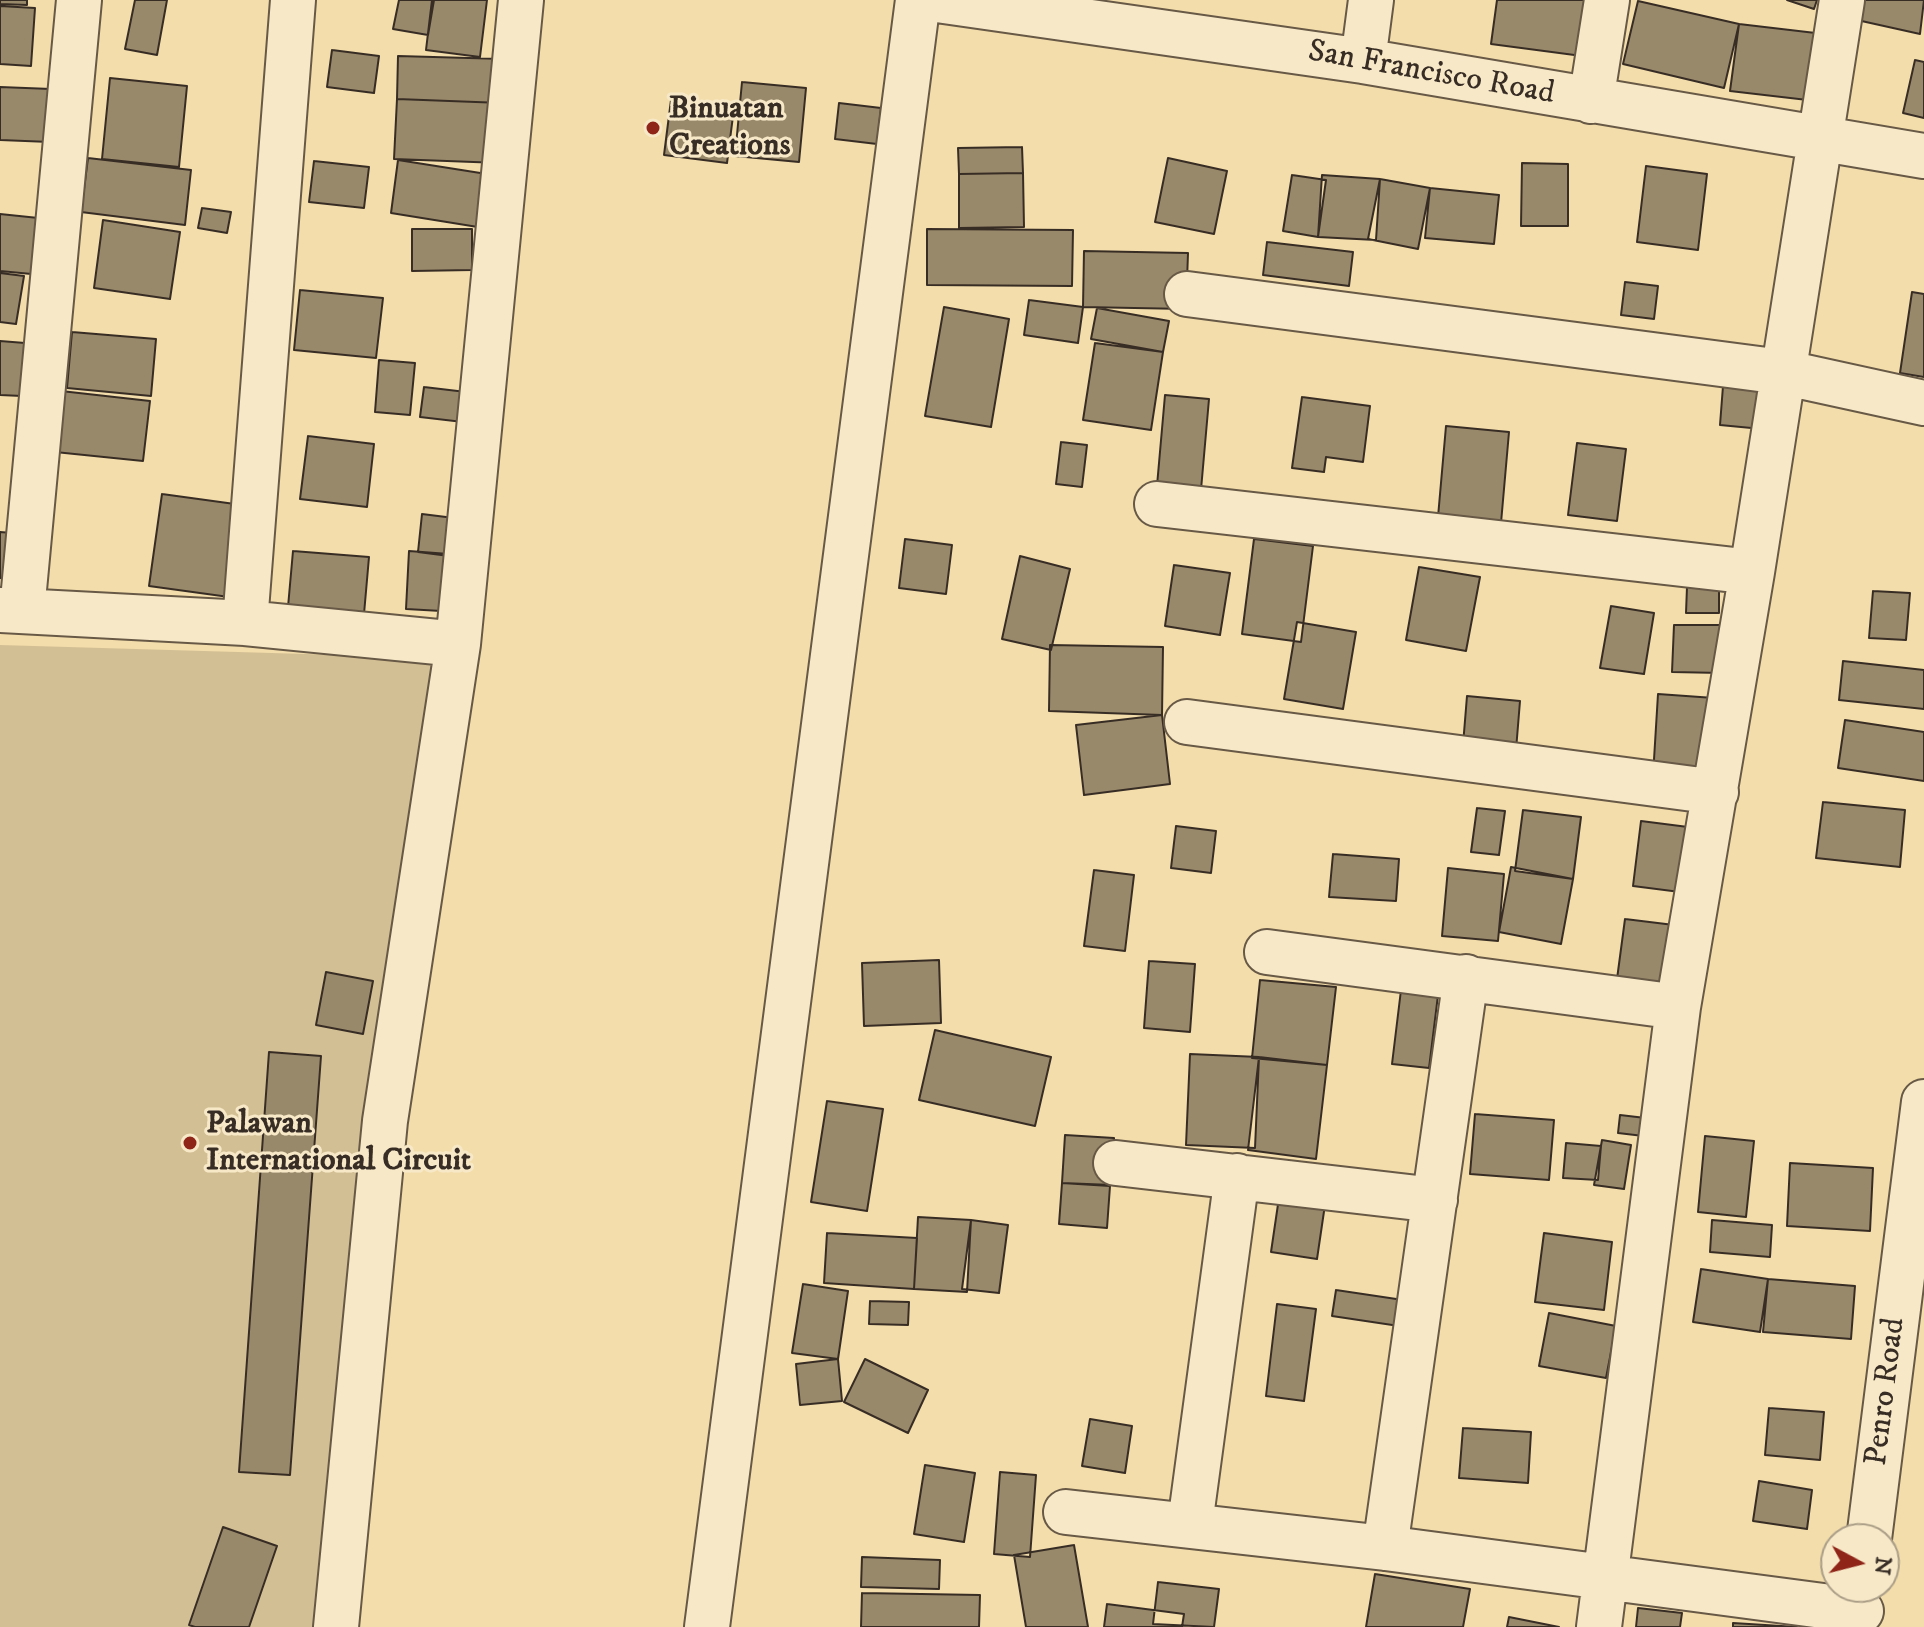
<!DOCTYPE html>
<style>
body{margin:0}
#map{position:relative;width:1924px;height:1627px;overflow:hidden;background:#f3ddab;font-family:"IM FELL DW Pica",serif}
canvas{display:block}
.north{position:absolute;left:1820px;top:1523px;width:80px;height:80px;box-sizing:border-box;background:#f7e9c8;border:2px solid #ab9e87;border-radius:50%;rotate:97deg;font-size:22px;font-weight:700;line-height:32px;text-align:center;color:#382d25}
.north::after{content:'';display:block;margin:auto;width:28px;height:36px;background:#8f2418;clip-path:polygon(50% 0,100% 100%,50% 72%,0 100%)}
</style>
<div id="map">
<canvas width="1924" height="1627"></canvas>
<div class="north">N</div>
</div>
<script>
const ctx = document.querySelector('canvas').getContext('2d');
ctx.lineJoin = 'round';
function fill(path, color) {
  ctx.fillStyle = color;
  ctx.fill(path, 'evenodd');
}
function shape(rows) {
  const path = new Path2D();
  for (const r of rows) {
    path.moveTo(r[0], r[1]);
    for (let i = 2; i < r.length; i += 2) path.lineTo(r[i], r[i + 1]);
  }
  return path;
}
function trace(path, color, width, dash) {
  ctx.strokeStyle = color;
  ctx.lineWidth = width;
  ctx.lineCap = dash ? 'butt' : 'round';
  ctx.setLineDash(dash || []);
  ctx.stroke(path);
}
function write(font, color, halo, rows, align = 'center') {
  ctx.font = font + ' "IM FELL DW Pica",serif';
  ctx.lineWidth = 6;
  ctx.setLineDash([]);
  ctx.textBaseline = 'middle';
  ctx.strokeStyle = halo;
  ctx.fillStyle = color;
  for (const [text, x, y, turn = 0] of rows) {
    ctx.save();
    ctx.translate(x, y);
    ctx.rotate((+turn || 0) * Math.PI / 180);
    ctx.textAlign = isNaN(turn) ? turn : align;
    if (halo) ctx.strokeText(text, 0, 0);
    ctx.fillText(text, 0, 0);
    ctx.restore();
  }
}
const green = shape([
 [0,645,442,658,317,1627,0,1627]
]);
const building = shape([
 [0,0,27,0,27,5,0,4,0,0],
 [135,0,167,0,157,55,125,49,135,0],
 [399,0,434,0,428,35,393,29,399,0],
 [432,0,487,0,480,57,426,50,432,0],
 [1497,0,1589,0,1582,56,1491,44,1497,0],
 [1787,0,1817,0,1814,9,1787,0],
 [1861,0,1924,0,1920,34,1857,20,1861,0],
 [1638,1,1739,24,1724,88,1623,64,1638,1],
 [0,6,35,8,31,66,0,64,0,6],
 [1739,24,1824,34,1816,101,1730,91,1739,24],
 [332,50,379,56,374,93,327,87,332,50],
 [398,56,504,59,502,103,397,99,398,56],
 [1915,60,1924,62,1924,118,1903,113,1915,60],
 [110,78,187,86,179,167,102,159,110,78],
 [742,82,806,88,799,162,735,156,742,82],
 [0,87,51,89,50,142,0,140,0,87],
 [397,99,502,103,500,163,394,159,397,99],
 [671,100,734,108,727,163,664,155,671,100],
 [839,103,881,108,877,144,835,139,839,103],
 [1022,147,1023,173,959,174,958,148,1022,147],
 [88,158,191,170,185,225,81,212,88,158],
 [1168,158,1227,171,1214,234,1155,222,1168,158],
 [398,160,493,175,484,228,391,213,398,160],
 [314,161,369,167,364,208,309,202,314,161],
 [1522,163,1568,164,1568,226,1521,226,1522,163],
 [1646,166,1707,174,1698,250,1637,242,1646,166],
 [1023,173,1024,227,959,228,959,174,1023,173],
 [1292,175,1326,180,1318,237,1283,231,1292,175],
 [1322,175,1380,179,1376,240,1318,237,1322,175],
 [1380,179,1430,188,1418,249,1368,239,1380,179],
 [1430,188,1499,195,1494,244,1425,238,1430,188],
 [202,208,231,212,227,233,198,228,202,208],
 [0,214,48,219,42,275,0,271,0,214],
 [103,220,180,232,170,299,94,288,103,220],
 [412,229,472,229,472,270,412,271,412,229],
 [927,229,1073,230,1072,286,927,285,927,229],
 [1267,242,1353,252,1349,286,1263,275,1267,242],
 [1084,251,1188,253,1186,309,1083,307,1084,251],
 [0,273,24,276,16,324,0,322,0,273],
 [1625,282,1658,286,1654,319,1621,315,1625,282],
 [300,290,383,298,376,358,294,350,300,290],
 [1912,292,1924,294,1924,377,1900,373,1912,292],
 [1029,300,1083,307,1078,343,1024,335,1029,300],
 [944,307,1009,319,991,427,925,416,944,307],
 [1097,308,1169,321,1163,352,1091,339,1097,308],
 [72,332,156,339,151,396,67,388,72,332],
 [0,341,25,343,22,396,0,395,0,341],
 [1095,343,1163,352,1151,430,1083,420,1095,343],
 [379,360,415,363,410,415,375,412,379,360],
 [1724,373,1766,376,1762,429,1720,425,1724,373],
 [424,387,466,392,463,422,420,417,424,387],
 [61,391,150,401,143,461,55,452,61,391],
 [1165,395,1209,399,1200,501,1156,497,1165,395],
 [1302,397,1370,406,1363,462,1326,457,1324,472,1292,468,1302,397],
 [1446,426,1509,432,1501,523,1438,517,1446,426],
 [308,436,374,444,367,507,300,499,308,436],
 [1061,442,1087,445,1082,487,1056,484,1061,442],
 [1577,443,1626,449,1617,521,1568,515,1577,443],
 [162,494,242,505,229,597,149,586,162,494],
 [422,514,454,518,449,556,418,552,422,514],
 [0,532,12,533,7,579,0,578,0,532],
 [905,539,952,545,946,594,899,588,905,539],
 [1254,539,1313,546,1301,642,1242,634,1254,539],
 [293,551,369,557,364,614,288,607,293,551],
 [409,551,462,555,459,612,406,609,409,551],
 [1020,556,1070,569,1051,650,1002,639,1020,556],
 [1174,565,1230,573,1220,635,1165,626,1174,565],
 [1419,567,1480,577,1466,651,1406,640,1419,567],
 [1687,587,1719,587,1719,613,1686,613,1687,587],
 [1873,591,1910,593,1906,640,1869,638,1873,591],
 [1611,606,1654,613,1644,674,1600,668,1611,606],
 [1297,622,1356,632,1343,709,1284,699,1297,622],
 [1674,625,1723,625,1722,673,1672,672,1674,625],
 [1050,645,1163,647,1162,715,1049,711,1050,645],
 [1843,661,1924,670,1924,709,1839,700,1843,661],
 [1658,694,1714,698,1709,779,1653,776,1658,694],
 [1467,696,1520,701,1516,750,1463,745,1467,696],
 [1162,715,1170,784,1084,795,1076,725,1162,715],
 [1845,720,1924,732,1924,781,1838,768,1845,720],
 [1823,802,1905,810,1900,867,1816,858,1823,802],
 [1477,808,1505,811,1499,855,1471,852,1477,808],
 [1523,810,1581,817,1573,879,1515,871,1523,810],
 [1641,821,1688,827,1680,892,1633,886,1641,821],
 [1176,826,1216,831,1211,873,1171,868,1176,826],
 [1333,854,1399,859,1396,901,1329,897,1333,854],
 [1511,867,1573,879,1561,944,1499,932,1511,867],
 [1448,868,1504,874,1498,941,1442,936,1448,868],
 [1094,870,1134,875,1125,951,1084,946,1094,870],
 [1625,919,1674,925,1666,985,1617,979,1625,919],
 [939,960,941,1023,864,1026,862,963,939,960],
 [1149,961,1195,964,1190,1032,1144,1028,1149,961],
 [326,972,373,981,363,1034,316,1025,326,972],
 [1260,980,1336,987,1327,1065,1252,1058,1260,980],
 [1401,990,1438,995,1429,1068,1392,1064,1401,990],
 [935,1030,1051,1057,1035,1126,919,1100,935,1030],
 [269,1052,321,1056,290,1475,239,1472,269,1052],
 [1190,1054,1259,1057,1255,1148,1186,1145,1190,1054],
 [1259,1057,1327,1065,1316,1159,1248,1150,1259,1057],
 [827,1101,883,1109,867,1211,811,1202,827,1101],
 [1475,1114,1554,1120,1549,1180,1470,1174,1475,1114],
 [1620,1115,1654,1119,1652,1137,1618,1133,1620,1115],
 [1065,1135,1114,1138,1112,1185,1062,1183,1065,1135],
 [1705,1136,1754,1141,1746,1217,1698,1212,1705,1136],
 [1602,1140,1631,1145,1624,1189,1594,1185,1602,1140],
 [1566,1143,1601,1146,1598,1180,1563,1178,1566,1143],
 [1790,1163,1873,1168,1870,1231,1787,1226,1790,1163],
 [1062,1183,1110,1186,1107,1228,1059,1224,1062,1183],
 [1281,1184,1327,1191,1317,1259,1271,1252,1281,1184],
 [918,1217,971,1220,967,1292,914,1289,918,1217],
 [971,1220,1008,1225,999,1293,962,1289,971,1220],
 [1712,1220,1772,1225,1770,1257,1710,1252,1712,1220],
 [827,1233,917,1238,914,1289,824,1283,827,1233],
 [1544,1233,1612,1242,1604,1310,1535,1302,1544,1233],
 [1701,1269,1768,1279,1760,1332,1693,1322,1701,1269],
 [1768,1279,1855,1286,1851,1339,1763,1332,1768,1279],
 [803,1284,848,1291,838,1359,792,1353,803,1284],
 [1336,1290,1403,1300,1399,1326,1332,1316,1336,1290],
 [870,1301,909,1302,908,1325,869,1324,870,1301],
 [1277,1304,1316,1309,1304,1401,1266,1396,1277,1304],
 [1549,1313,1616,1326,1606,1378,1539,1366,1549,1313],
 [838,1359,842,1401,800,1405,796,1364,838,1359],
 [865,1359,928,1390,908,1433,844,1402,865,1359],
 [1769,1408,1824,1412,1820,1460,1765,1455,1769,1408],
 [1090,1419,1132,1426,1125,1473,1082,1466,1090,1419],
 [1463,1428,1531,1432,1528,1483,1459,1478,1463,1428],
 [925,1465,975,1473,964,1542,914,1534,925,1465],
 [1000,1472,1036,1475,1030,1557,994,1554,1000,1472],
 [1759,1481,1812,1490,1807,1529,1753,1521,1759,1481],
 [223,1527,277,1546,249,1627,195,1627,189,1625,223,1527],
 [1074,1545,1088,1627,1026,1627,1014,1555,1074,1545],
 [862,1557,940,1560,939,1589,861,1587,862,1557],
 [1375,1574,1470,1589,1463,1627,1366,1627,1375,1574],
 [1158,1582,1219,1589,1214,1627,1153,1624,1158,1582],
 [862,1593,980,1595,979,1627,861,1627,862,1593],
 [1107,1604,1184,1614,1182,1627,1104,1627,1107,1604],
 [1638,1608,1682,1613,1680,1627,1636,1627,1638,1608],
 [1509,1617,1559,1627,1507,1627,1509,1617],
 [1733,1623,1797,1627,1733,1627,1733,1623]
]);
const minor = shape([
 [937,0,1363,61,1924,156],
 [1363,61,1371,0],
 [1591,101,1607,0],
 [1187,294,1782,372,1924,403],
 [1157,504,1752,572],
 [0,610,245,623,458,644],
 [22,611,79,0],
 [245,623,293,0],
 [1187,722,1716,792],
 [1267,952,1678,1007],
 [1116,1163,1435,1200],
 [1066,1512,1385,1548,1861,1611],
 [1190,1524,1237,1176],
 [1869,1539,1924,1102],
 [1385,1548,1466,977],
 [336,1627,385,1121,458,644,521,0],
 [707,1627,918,0],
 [1599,1627,1678,1007,1752,572,1842,0]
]);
const markers = [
 [653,128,8,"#8f2418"],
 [190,1143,8,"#8f2418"]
];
const streetNames = [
 ["San Francisco Road",1431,74,10],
 ["Penro Road",1887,1392,-83]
];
const poiNames = [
 ["Binuatan",669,110],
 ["Creations",669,147],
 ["Palawan",206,1125],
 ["International Circuit",206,1162]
];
fill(green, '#d3bf94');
fill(building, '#99896b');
trace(building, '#382d25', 2);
trace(minor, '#675946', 48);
trace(minor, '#f7e9c8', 44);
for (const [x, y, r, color] of markers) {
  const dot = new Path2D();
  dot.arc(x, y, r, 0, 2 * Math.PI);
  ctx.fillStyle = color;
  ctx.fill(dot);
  trace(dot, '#f7e9c8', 3);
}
write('32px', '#382d25', '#f7e9c8', streetNames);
write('bold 32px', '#382d25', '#f7e9c8', poiNames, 'left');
</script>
